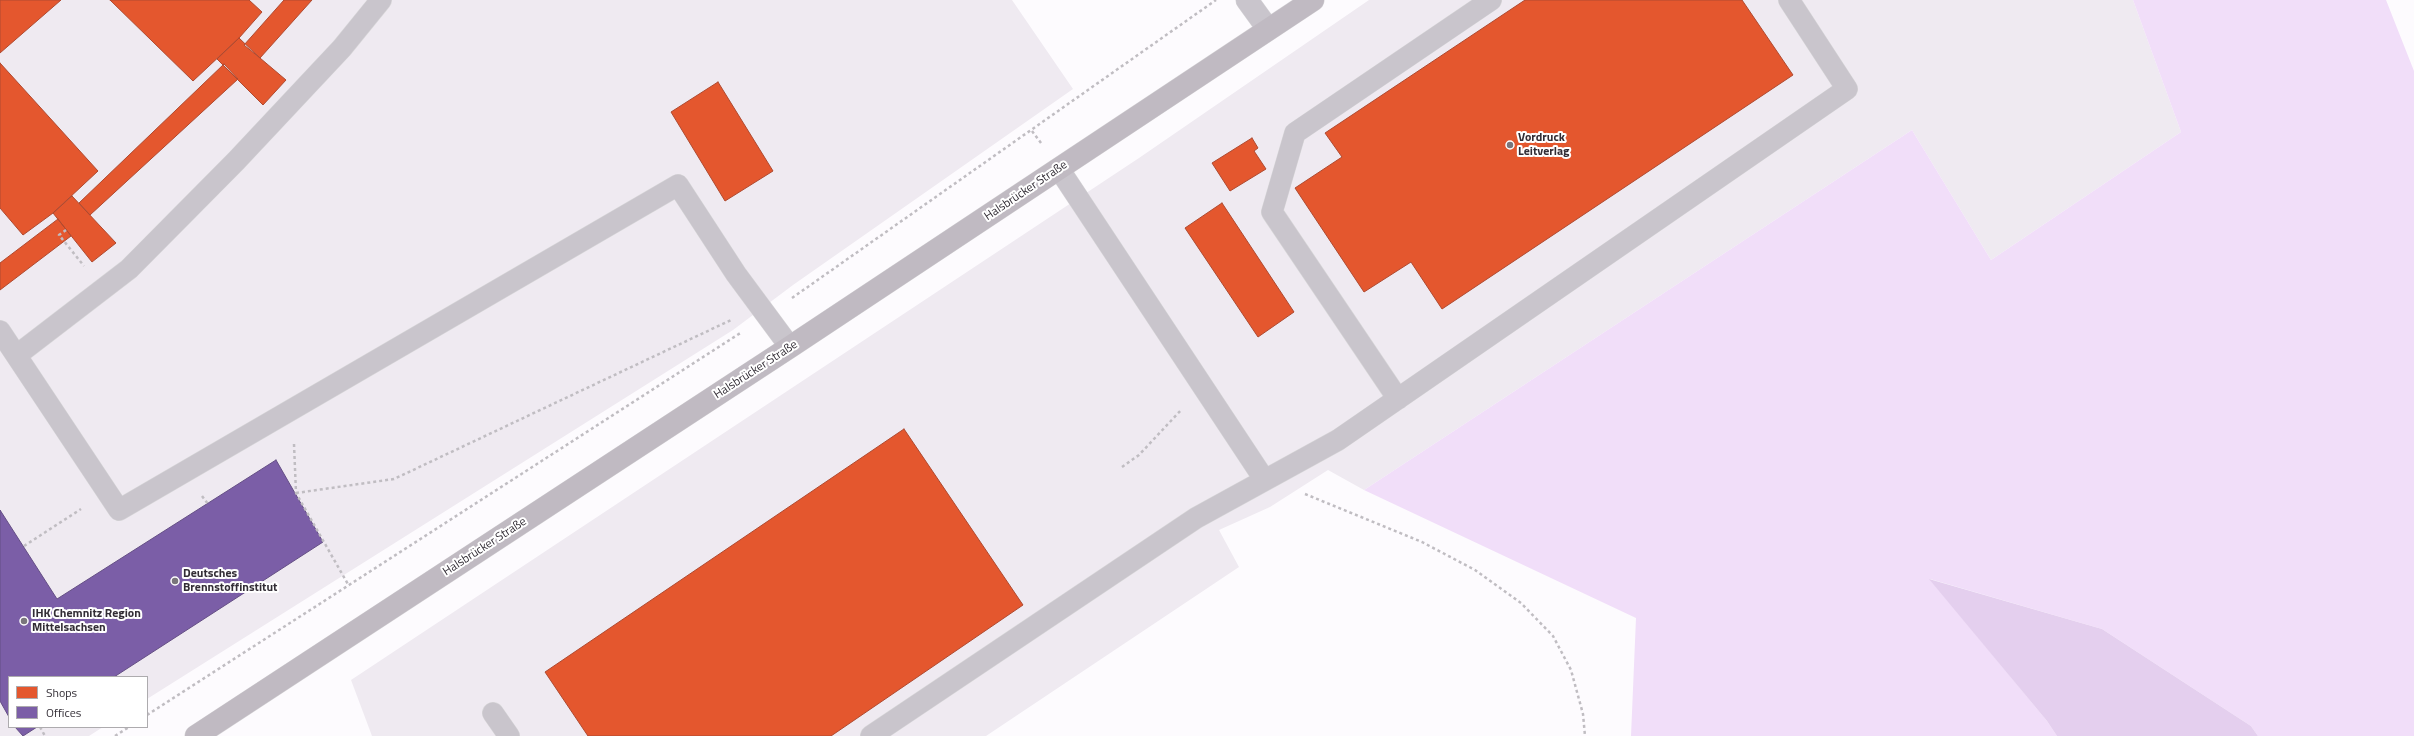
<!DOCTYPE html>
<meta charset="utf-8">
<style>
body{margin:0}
#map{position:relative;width:2414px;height:736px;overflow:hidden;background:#fdfbfe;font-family:"Titillium Web",sans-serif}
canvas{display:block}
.legend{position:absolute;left:8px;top:676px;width:140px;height:52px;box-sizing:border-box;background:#fff;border:1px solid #adabae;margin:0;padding:5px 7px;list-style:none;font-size:12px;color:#322d35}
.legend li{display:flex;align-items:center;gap:8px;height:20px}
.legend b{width:20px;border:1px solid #adabae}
</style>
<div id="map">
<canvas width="2414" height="736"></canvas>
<ul class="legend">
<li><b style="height:11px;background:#e4572e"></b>Shops</li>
<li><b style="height:11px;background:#7b5ea7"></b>Offices</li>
</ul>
</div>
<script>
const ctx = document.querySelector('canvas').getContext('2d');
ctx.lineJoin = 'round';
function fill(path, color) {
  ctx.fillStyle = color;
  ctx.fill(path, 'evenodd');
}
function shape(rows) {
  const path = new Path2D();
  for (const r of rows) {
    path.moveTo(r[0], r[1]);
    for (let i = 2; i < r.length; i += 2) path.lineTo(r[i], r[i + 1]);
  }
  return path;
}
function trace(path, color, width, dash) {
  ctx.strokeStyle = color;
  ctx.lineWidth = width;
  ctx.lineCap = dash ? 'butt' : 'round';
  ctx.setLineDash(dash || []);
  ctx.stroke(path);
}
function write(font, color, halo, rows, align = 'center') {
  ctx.font = font + ' "Titillium Web",sans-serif';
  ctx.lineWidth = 4;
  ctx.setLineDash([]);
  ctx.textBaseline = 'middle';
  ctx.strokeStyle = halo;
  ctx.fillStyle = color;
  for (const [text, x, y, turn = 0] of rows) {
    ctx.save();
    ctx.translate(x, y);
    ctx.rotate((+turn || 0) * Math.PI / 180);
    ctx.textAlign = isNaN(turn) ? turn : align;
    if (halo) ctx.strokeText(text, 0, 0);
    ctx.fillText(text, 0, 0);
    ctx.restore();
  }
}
const built = shape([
 [0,0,1012,0,1073,89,793,285,733,330,147,699,147,677,9,677,9,727,103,727,89,736,0,736],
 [1369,0,2133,0,2181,132,1991,260,1912,130,1364,490,1328,470,1270,507,1219,530,1239,567,986,736,372,736,351,680,1139,158]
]);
const green = shape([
 [2133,0,2386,0,2414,71,2414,736,2258,736,2251,726,2102,629,1930,579,2047,721,2057,736,1631,736,1636,618,1364,490,1912,130,1991,260,2181,132]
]);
const forest = shape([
 [1929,579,2102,629,2251,726,2258,736,2057,736,2047,721]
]);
const shops = shape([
 [0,0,61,0,0,53,0,0],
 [110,0,249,0,262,12,239,38,193,81,110,0],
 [284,0,312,0,260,58,244,45,284,0],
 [1525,0,1742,0,1793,75,1442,309,1411,262,1364,292,1295,188,1342,157,1325,133,1525,0],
 [239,38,260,58,286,80,263,105,217,59,239,38],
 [0,63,98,171,53,213,23,235,0,208,0,63],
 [224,64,238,79,90,215,79,203,224,64],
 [718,82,773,171,725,201,671,112,718,82],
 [1252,138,1258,148,1254,151,1266,169,1230,191,1212,163,1252,138],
 [72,196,116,243,92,262,53,213,72,196],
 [1222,203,1294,312,1258,337,1185,228,1222,203],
 [58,219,71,236,0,290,0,263,58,219],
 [904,429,1023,605,831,736,588,736,545,672,904,429]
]);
const offices = shape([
 [276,460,323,542,114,677,9,677,9,717,0,701,0,510,57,599,276,460],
 [15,727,37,727,23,736,15,727]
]);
const path = shape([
 [1032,131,1041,143],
 [66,230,59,235,84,266],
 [792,298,1216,0],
 [294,444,296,493,349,586],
 [1122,467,1139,455,1182,409],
 [296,493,394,479,731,320],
 [1305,494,1422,542,1475,570,1521,603,1553,636,1571,670,1583,714,1585,736],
 [202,496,208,504],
 [24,546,81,509],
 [147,715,742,332],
 [40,727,45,736],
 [115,736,129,727]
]);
const lane = shape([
 [1059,169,1264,479],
 [0,331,119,510,678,185,736,274,790,347],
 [17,355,129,269,236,161,342,48,381,0],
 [1398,399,1272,212,1295,133,1491,0],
 [493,713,509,736],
 [871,736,1196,518,1338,440,1847,89,1789,0]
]);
const street = shape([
 [1247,0,1268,29]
]);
const secondary = shape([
 [196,736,790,347,1313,0]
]);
const markers = [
 [1510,145,4,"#79757b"],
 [175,581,4,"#79757b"],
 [24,621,4,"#79757b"]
];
const poiNames = [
 ["Vordruck",1518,138],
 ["Leitverlag",1518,152],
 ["Deutsches",183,574],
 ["Brennstoffinstitut",183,588],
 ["IHK Chemnitz Region",32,614],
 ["Mittelsachsen",32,628]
];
const streetNames = [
 ["Halsbrücker Straße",1026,191,-34],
 ["Halsbrücker Straße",756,370,-33],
 ["Halsbrücker Straße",485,547,-33]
];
fill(built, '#efeaf1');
fill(green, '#f1def9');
fill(forest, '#e4cfee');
fill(shops, '#e4572e');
trace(shops, '#af4a30', 1);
fill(offices, '#7b5ea7');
trace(offices, '#654f85', 1);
trace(lane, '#d8d7d9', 22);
trace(street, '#d8d7d9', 23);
trace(secondary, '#d8d7d9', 23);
trace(path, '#c0bdc2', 2.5, [3, 3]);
trace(lane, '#c9c5cc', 21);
trace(street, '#c9c5cc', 22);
trace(secondary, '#c0bac2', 22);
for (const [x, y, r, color] of markers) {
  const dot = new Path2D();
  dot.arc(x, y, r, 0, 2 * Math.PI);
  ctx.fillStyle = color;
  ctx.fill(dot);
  trace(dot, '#fff', 1.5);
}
write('bold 12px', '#322d35', '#fff', poiNames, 'left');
write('12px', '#322d35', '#fff', streetNames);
</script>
